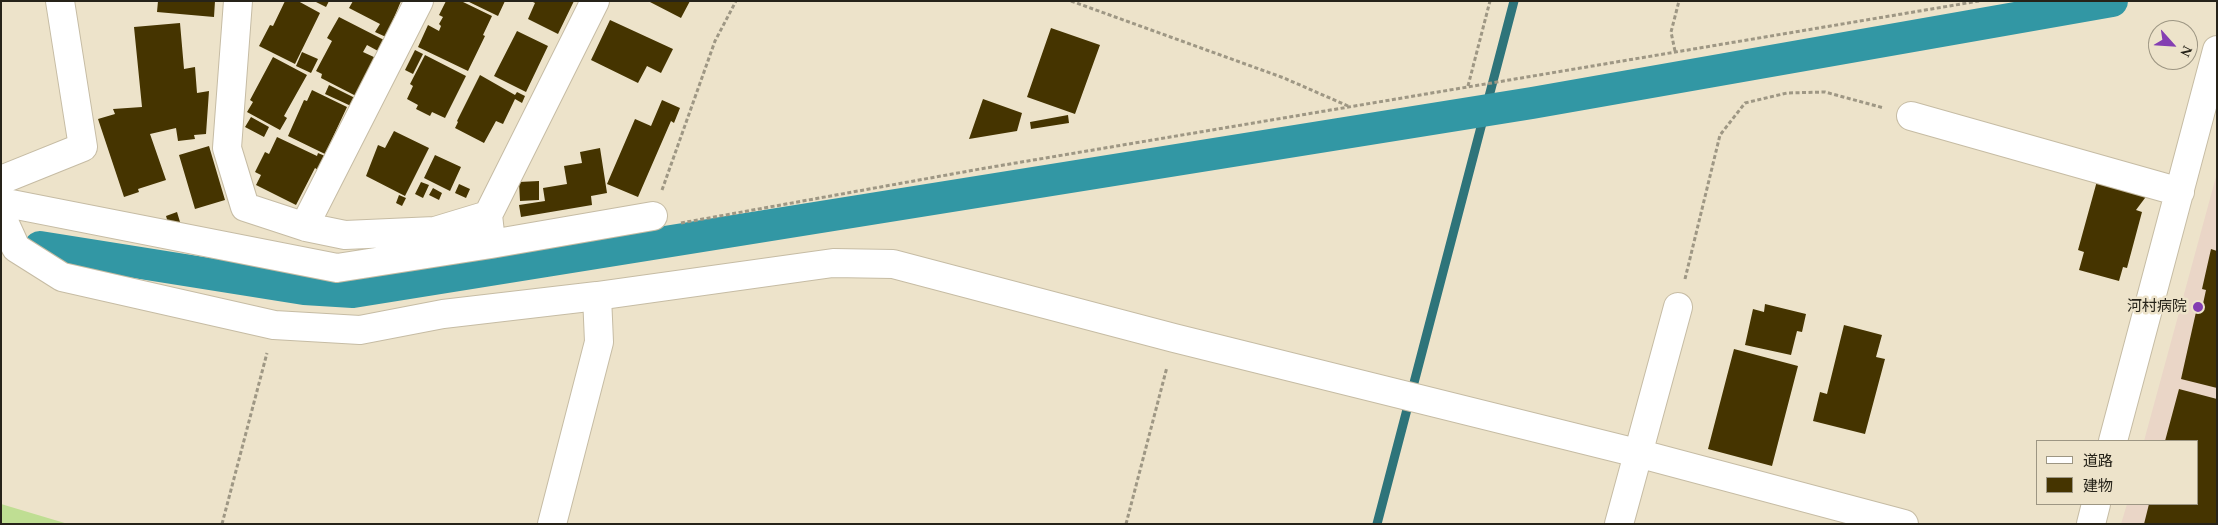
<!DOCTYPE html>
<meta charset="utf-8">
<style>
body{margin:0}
#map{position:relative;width:2218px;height:525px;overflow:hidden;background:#ede3ca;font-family:"Times New Roman","Noto Sans JP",serif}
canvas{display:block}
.frame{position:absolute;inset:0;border:2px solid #262319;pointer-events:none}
.legend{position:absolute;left:2036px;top:440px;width:162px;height:65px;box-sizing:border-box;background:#ede3ca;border:1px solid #9d9683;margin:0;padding:6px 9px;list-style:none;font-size:15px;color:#262319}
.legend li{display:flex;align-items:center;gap:10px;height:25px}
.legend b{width:25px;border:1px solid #9d9683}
.north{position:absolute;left:2148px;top:20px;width:50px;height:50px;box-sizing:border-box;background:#ede3ca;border:1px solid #9d9683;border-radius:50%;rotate:116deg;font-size:14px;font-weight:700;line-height:20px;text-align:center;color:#262319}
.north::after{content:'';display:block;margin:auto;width:18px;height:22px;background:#843eb2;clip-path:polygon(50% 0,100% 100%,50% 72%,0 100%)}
</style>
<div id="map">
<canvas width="2218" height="525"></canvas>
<div class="frame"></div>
<ul class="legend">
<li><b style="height:6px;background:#fff"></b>道路</li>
<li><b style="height:14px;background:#453400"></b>建物</li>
</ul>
<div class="north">N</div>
</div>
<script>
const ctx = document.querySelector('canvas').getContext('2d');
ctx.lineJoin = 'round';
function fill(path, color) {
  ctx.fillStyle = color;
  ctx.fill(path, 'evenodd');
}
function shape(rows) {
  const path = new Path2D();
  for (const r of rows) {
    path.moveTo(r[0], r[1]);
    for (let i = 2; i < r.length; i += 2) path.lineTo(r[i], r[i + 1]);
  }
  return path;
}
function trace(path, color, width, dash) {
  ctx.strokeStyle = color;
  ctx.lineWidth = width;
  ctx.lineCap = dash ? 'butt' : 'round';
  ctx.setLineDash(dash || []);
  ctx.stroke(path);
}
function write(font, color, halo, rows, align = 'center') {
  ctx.font = font + ' "Times New Roman","Noto Sans JP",serif';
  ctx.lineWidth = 5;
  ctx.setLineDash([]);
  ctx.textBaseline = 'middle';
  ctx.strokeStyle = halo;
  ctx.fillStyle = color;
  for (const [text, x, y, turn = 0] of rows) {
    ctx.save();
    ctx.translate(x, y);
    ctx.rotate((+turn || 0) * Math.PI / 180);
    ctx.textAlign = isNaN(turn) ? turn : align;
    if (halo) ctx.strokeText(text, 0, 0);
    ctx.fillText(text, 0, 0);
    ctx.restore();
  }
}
const medical = shape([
 [2217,173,2217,524,2121,524,2127,504,2197,504,2197,441,2144,441]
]);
const green = shape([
 [1,504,68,524,1,524]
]);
const stream = shape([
 [1377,524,1514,1]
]);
const canal = shape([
 [40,247,304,289,353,292,1532,103,2112,1]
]);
const building = shape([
 [158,1,215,1,214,17,157,12],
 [285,1,298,1,320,13,295,64,259,46,270,25,273,26],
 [314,1,329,1,326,7],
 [353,1,401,1,386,37,375,32,380,24,349,8],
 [446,1,461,1,492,16,483,35,485,36,468,71,418,47,428,25,439,31,441,26,439,24,443,17,439,15],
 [467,1,505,1,498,16],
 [531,1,574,1,558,34,528,19,535,3],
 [648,1,690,1,681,18],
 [339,17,384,40,378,51,367,45,363,52,376,58,356,96,321,78,322,74,316,71,332,41,327,38],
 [610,20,673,49,661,73,647,66,638,83,591,60],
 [180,23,184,69,195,67,197,93,209,91,206,134,194,135,195,139,178,141,176,128,150,134,166,180,138,189,139,192,124,197,98,119,115,114,113,109,142,107,134,27],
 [1051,28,1100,45,1075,114,1027,97],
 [517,31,548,46,526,92,494,76],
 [415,50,423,54,413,74,405,70],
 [302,52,318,59,311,73,296,66],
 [425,55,466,76,445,118,432,112,430,116,416,109,418,105,407,99,413,86,410,84],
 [273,57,307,75,284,116,287,118,280,130,247,112,253,102,250,100],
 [480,75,515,95,517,92,525,96,522,103,515,99,503,124,496,121,484,143,455,128,458,122,457,121],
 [329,85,355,98,351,106,325,94],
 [312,90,347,107,325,154,288,136,304,100,307,101],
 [983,99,1022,113,1017,131,969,139],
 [662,100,680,108,674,123,671,121,638,197,607,184,635,119,651,126],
 [1068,115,1069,123,1031,129,1030,122],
 [251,117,269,127,264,137,245,127],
 [394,131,429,148,405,196,366,176,378,145,385,148],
 [277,137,317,156,318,153,325,156,318,170,315,168,296,205,256,185,261,175,255,172,265,152,269,154],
 [209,146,225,200,195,209,179,155],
 [600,148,607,193,591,196,592,205,521,217,519,205,545,201,543,188,567,184,564,166,582,163,580,152],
 [435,155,461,167,450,191,424,178],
 [539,181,539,200,520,201,519,182],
 [2097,181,2148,194,2136,210,2142,212,2127,268,2123,267,2119,281,2079,270,2084,252,2078,250],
 [421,182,429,185,423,198,415,194],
 [459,184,470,189,466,198,455,193],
 [433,188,442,193,439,200,429,195],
 [399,195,406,198,402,206,396,203],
 [177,212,180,222,169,226,166,216],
 [2211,249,2217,251,2217,388,2181,379,2196,312,2201,313,2206,290,2202,289],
 [1765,304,1806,314,1802,332,1797,331,1791,355,1745,345,1753,309,1764,312],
 [1844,325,1882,335,1876,357,1885,359,1865,434,1813,421,1820,392,1827,394],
 [1734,349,1798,366,1772,466,1708,449],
 [2179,389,2217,399,2217,524,2144,524,2149,504,2197,504,2197,441,2165,441]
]);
const path = shape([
 [1071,1,1284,78,1348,106],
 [1675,51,1671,32,1679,1],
 [1468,86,1490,1],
 [662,190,715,41,736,1],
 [681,223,980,169,1979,1],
 [1685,279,1720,135,1745,103,1787,93,1825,92,1884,108],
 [222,524,267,353],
 [1126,524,1167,367]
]);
const minor = shape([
 [238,1,227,148,245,207,306,227],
 [419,1,309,217,306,227,345,235,435,231,488,215],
 [1911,116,2180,192],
 [1,180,83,147,60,1],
 [1,202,337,268,491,244,653,216],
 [1,215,16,248,62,277,274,325,360,330,443,314,597,296,833,263,893,264,1174,338,1637,453,1904,524],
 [490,233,488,215,595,1],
 [2113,441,2217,50],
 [552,524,599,342,597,296],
 [1619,524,1678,307],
 [2091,524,2096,504]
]);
const markers = [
 [2198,307,6,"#843eb2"]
];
const poiNames = [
 ["河村病院",2187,307]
];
fill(medical, '#ead6c7');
fill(green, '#bfde93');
trace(stream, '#2e747a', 9);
trace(canal, '#3297a4', 32);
fill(building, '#453400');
trace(minor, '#c6bca4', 30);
trace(path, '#9e9784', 3, [4, 2.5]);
trace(minor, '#fff', 28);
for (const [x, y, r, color] of markers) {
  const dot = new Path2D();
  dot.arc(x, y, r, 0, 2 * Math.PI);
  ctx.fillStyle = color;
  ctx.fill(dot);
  trace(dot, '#ede3ca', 2);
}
write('15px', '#262319', '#ede3ca', poiNames, 'right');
</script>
